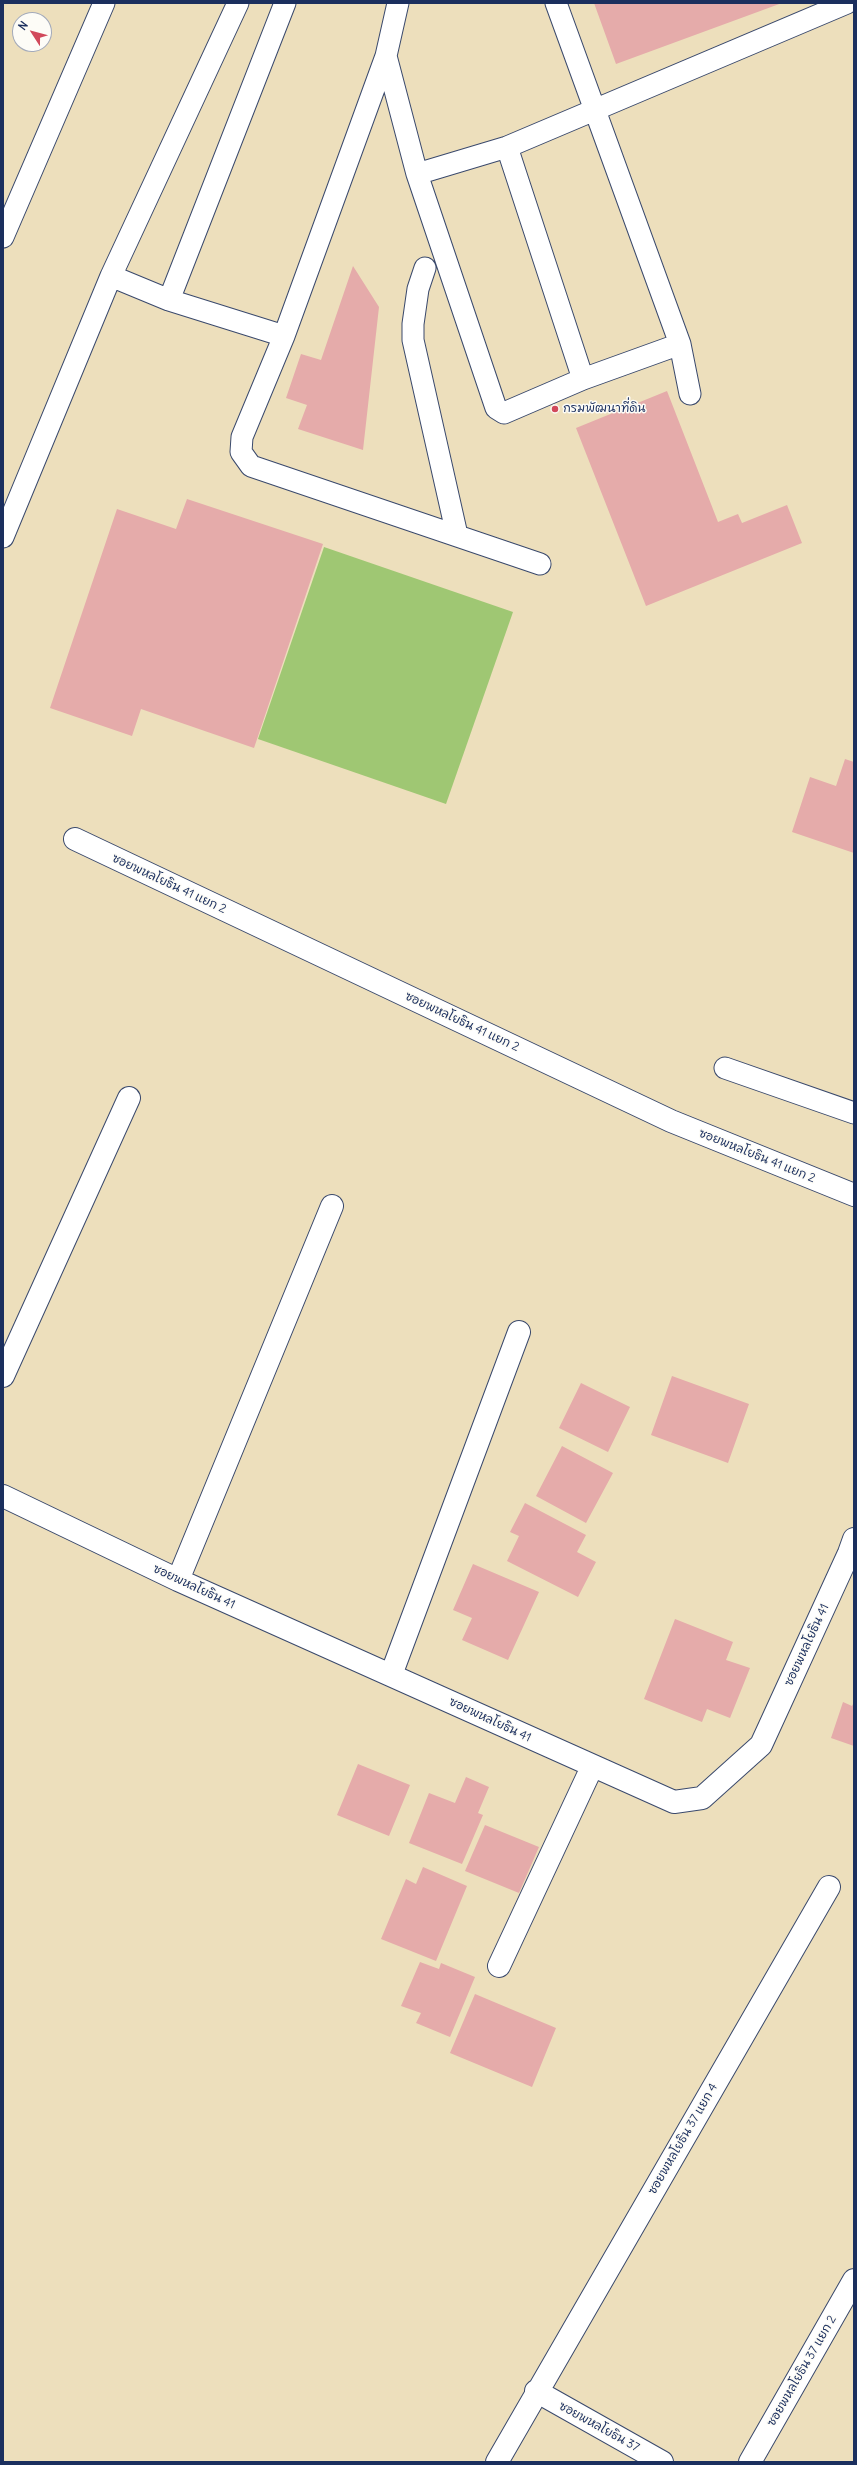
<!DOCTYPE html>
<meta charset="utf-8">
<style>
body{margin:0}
#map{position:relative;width:857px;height:2465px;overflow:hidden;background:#eddfbc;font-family:Delius,sans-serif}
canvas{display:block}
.frame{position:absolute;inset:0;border:4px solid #1b2f5e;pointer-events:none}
.north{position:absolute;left:12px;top:12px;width:40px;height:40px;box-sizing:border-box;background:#fdfcf7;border:1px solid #a3aaba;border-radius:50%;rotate:306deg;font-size:11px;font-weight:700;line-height:16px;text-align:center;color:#1b2f5e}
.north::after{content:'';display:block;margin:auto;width:14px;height:18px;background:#d1495b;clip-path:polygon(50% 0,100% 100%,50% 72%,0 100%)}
</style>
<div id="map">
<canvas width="857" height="2465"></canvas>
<div class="frame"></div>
<div class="north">N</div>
</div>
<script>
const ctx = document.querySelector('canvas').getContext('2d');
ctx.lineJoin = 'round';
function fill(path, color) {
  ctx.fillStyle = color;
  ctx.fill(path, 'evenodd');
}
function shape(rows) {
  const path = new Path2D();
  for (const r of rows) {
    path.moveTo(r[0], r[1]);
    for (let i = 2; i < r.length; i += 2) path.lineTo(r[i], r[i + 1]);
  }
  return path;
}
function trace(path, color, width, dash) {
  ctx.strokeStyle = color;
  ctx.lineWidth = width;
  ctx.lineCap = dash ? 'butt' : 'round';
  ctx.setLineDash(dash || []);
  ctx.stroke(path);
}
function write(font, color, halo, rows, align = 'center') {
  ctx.font = font + ' Delius,"Playpen Sans Thai",sans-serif';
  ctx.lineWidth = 3;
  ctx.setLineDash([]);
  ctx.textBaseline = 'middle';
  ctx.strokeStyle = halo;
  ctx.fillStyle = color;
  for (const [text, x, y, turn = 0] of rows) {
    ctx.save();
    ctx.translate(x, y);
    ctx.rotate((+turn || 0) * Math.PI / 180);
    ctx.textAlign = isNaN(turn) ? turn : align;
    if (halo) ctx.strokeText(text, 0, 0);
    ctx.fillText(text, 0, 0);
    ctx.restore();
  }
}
const green = shape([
 [324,547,513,612,446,804,258,739]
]);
const building = shape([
 [594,3,782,3,616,64],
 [353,266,379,307,363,450,298,429,307,405,286,398,301,354,321,360],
 [667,391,718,522,738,514,742,523,787,505,802,543,646,606,576,428],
 [187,499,323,544,254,748,141,709,132,736,50,708,117,509,176,529],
 [845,759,854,762,854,853,792,832,810,777,836,786],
 [672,1376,749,1404,728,1463,651,1435],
 [581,1383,630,1407,608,1452,559,1428],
 [562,1446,613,1473,586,1523,536,1496],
 [525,1503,586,1535,577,1552,596,1562,578,1597,507,1561,519,1536,510,1532],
 [473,1564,539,1592,508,1660,462,1640,472,1618,453,1610],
 [675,1619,733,1642,726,1660,750,1668,730,1718,707,1709,702,1722,644,1699],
 [843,1702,852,1706,854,1702,854,1746,831,1738],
 [358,1764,410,1785,389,1836,337,1815],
 [466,1777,489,1787,478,1813,483,1815,462,1864,409,1843,429,1793,455,1803],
 [485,1825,539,1847,519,1893,465,1871],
 [423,1867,467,1886,436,1961,381,1939,406,1879,416,1884],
 [420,1962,439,1969,441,1963,475,1977,450,2037,416,2023,421,2013,401,2006],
 [475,1994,556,2028,532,2087,450,2053]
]);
const service = shape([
 [238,3,111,276,169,300,284,336],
 [398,3,386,56,284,336,242,437,241,452,251,466,540,564],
 [556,3,680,344,690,394],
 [386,56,417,174],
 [507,147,583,379],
 [3,237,104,3],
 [425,268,418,289,413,324,413,340,457,535],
 [169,300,285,3],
 [680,344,583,379,504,413,496,408,417,174,507,147,847,3],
 [3,537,111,276],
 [725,1068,854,1113]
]);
const minor = shape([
 [75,839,671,1121,854,1195],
 [3,1376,129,1098],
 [3,1496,178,1580,674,1802,702,1798,761,1745,849,1553,854,1539],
 [178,1580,332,1206],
 [391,1675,519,1332],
 [499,1966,592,1767],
 [536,2391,662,2462],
 [497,2462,829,1887],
 [750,2462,854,2280]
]);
const markers = [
 [555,409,4,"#d1495b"]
];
const poiNames = [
 ["กรมพัฒนาที่ดิน",563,409]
];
const streetNames = [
 ["ซอยพหลโยธิน 41 แยก 2",169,884,25],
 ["ซอยพหลโยธิน 41 แยก 2",462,1022,25],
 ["ซอยพหลโยธิน 41 แยก 2",757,1156,22],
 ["ซอยพหลโยธิน 41",194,1587,25],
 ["ซอยพหลโยธิน 41",807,1645,-65],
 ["ซอยพหลโยธิน 41",490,1720,25],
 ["ซอยพหลโยธิน 37 แยก 4",683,2139,-60],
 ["ซอยพหลโยธิน 37 แยก 2",802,2371,-60],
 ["ซอยพหลโยธิน 37",599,2427,29]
];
fill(green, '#9fc773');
fill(building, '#e5abaa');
trace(service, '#3a496c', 23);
trace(minor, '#3a496c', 24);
trace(service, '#fff', 21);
trace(minor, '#fff', 22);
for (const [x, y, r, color] of markers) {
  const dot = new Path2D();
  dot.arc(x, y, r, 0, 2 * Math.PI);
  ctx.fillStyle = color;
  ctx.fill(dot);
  trace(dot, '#fdfcf7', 1.5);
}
write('12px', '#1b2f5e', '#fdfcf7', poiNames, 'left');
write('12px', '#1b2f5e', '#fdfcf7', streetNames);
</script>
